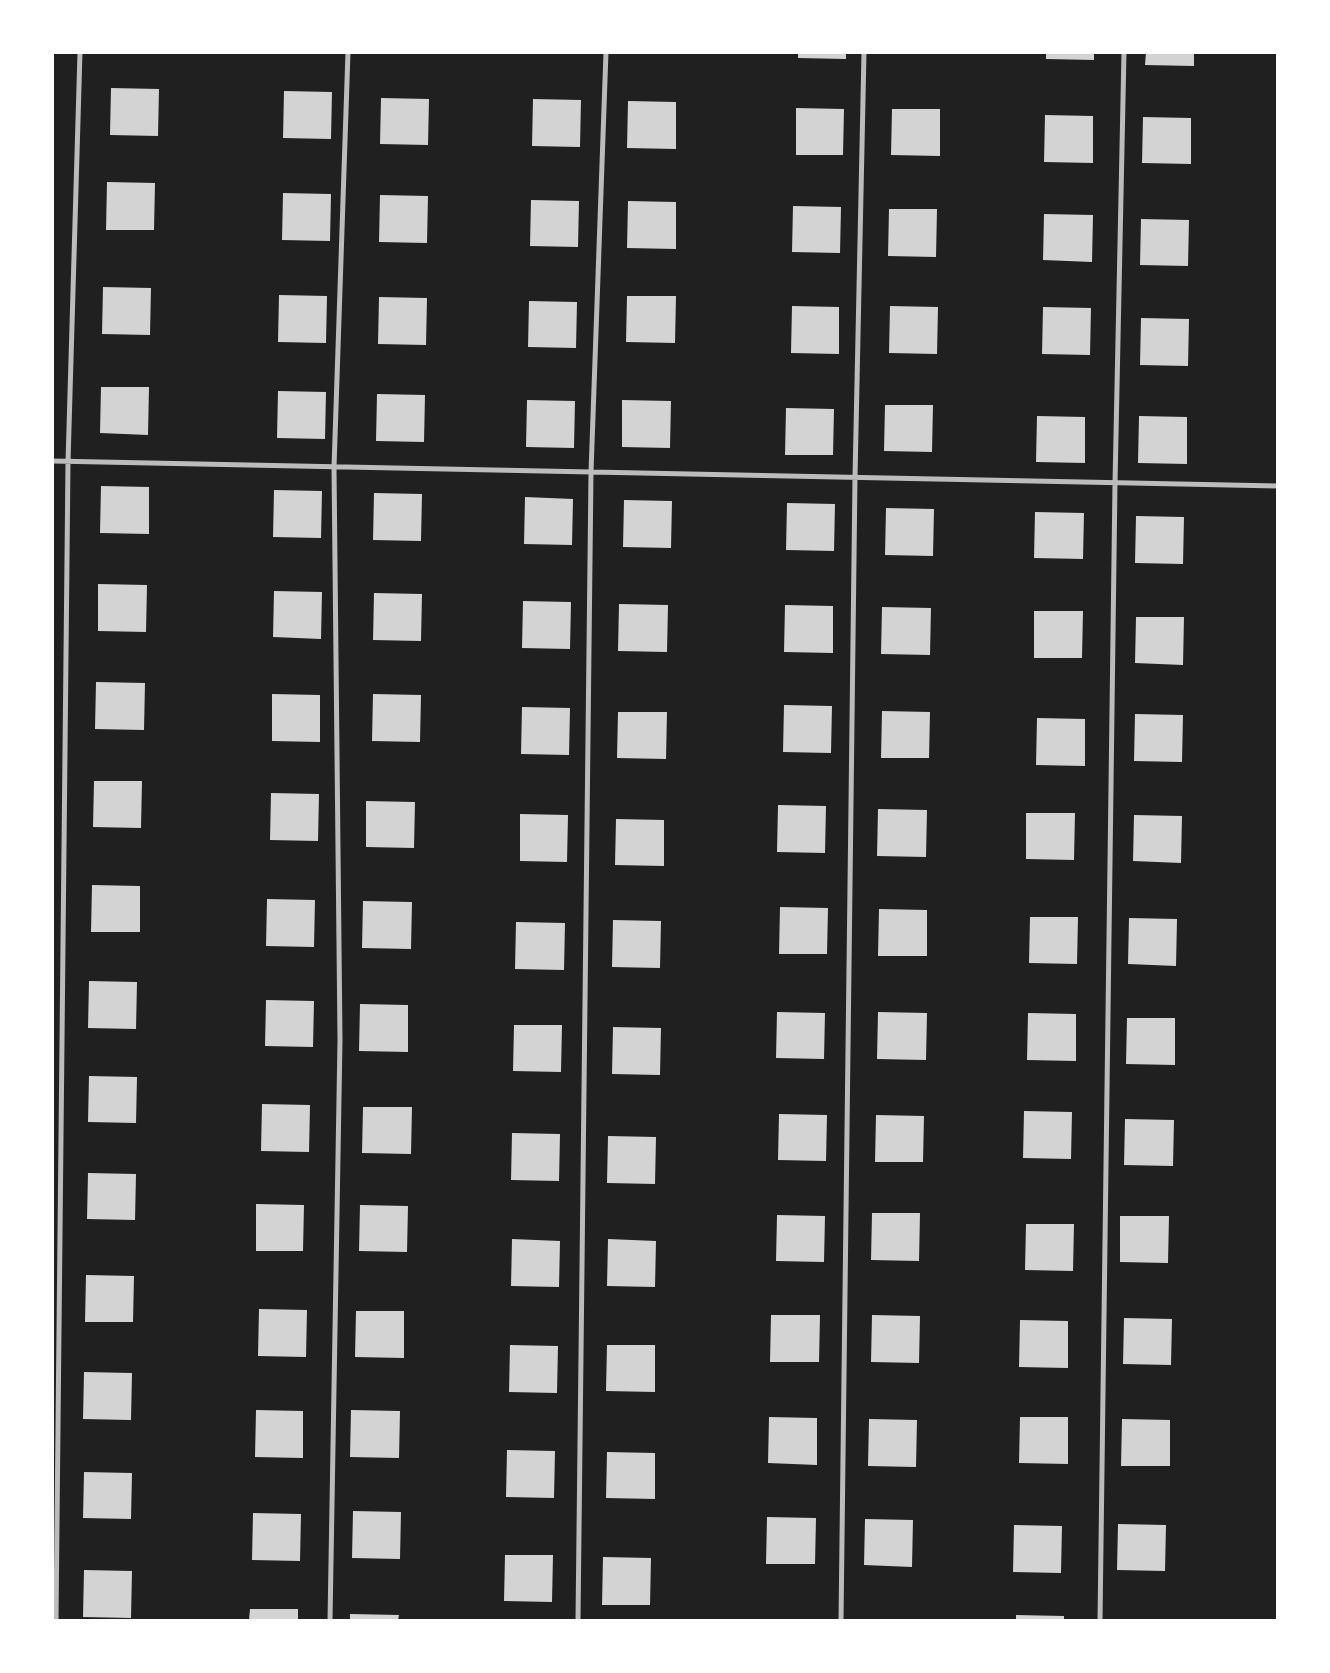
<!DOCTYPE html>
<style>
body{margin:0}
#map{position:relative;width:1330px;height:1673px;overflow:hidden;background:#111;font-family:Helvetica,sans-serif}
canvas{display:block}
.frame{position:absolute;inset:0;border:54px solid #fff;pointer-events:none}
</style>
<div id="map">
<canvas width="1330" height="1673"></canvas>
<div class="frame"></div>
</div>
<script>
const ctx = document.querySelector('canvas').getContext('2d');
ctx.lineJoin = 'round';
function fill(path, color) {
  ctx.fillStyle = color;
  ctx.fill(path, 'evenodd');
}
function shape(rows) {
  const path = new Path2D();
  for (const r of rows) {
    path.moveTo(r[0], r[1]);
    for (let i = 2; i < r.length; i += 2) path.lineTo(r[i], r[i + 1]);
  }
  return path;
}
function trace(path, color, width, dash) {
  ctx.strokeStyle = color;
  ctx.lineWidth = width;
  ctx.lineCap = dash ? 'butt' : 'round';
  ctx.setLineDash(dash || []);
  ctx.stroke(path);
}
const green = shape([
 [53,53,1277,53,1277,1620,53,1620]
]);
const building = shape([
 [798,52,846,52,846,59,798,58],
 [1046,52,1094,52,1094,60,1046,59],
 [1146,52,1194,52,1194,66,1145,65],
 [111,88,159,89,158,136,110,135],
 [284,91,332,92,331,139,283,138],
 [381,98,429,99,428,145,380,144],
 [533,99,581,100,580,147,532,146],
 [628,101,676,102,676,149,627,148],
 [796,108,844,109,843,155,796,155],
 [892,109,940,109,940,156,891,155],
 [1045,115,1093,116,1093,163,1044,162],
 [1143,117,1191,118,1191,164,1142,163],
 [107,182,155,183,154,230,106,230],
 [283,193,331,194,330,241,282,240],
 [380,195,428,196,427,243,379,242],
 [531,200,579,201,578,247,530,246],
 [628,201,676,202,676,249,627,248],
 [793,206,841,207,840,253,792,252],
 [889,209,937,209,936,257,888,256],
 [1044,214,1093,215,1092,262,1043,260],
 [1141,219,1189,220,1188,266,1140,265],
 [103,287,151,288,150,335,102,334],
 [279,295,327,296,326,343,278,342],
 [627,296,676,296,675,343,626,342],
 [379,297,427,298,426,345,378,344],
 [529,301,577,302,576,348,528,347],
 [792,306,839,307,839,354,791,353],
 [890,306,938,307,937,354,889,353],
 [1043,307,1091,308,1090,355,1042,354],
 [1141,318,1189,319,1188,366,1140,365],
 [101,387,149,387,148,435,100,433],
 [278,391,326,392,325,439,277,438],
 [377,394,425,395,424,442,376,441],
 [527,400,575,401,574,448,526,447],
 [622,400,671,401,670,448,622,447],
 [885,405,933,405,932,452,884,451],
 [786,408,834,409,833,455,785,455],
 [1037,416,1085,417,1085,463,1036,462],
 [1139,416,1187,417,1187,464,1138,463],
 [101,486,149,487,149,534,100,533],
 [274,490,322,491,321,538,273,537],
 [374,493,422,494,421,541,373,540],
 [525,497,573,499,572,545,524,544],
 [624,500,672,501,671,548,623,547],
 [787,503,835,504,834,551,786,550],
 [886,508,934,509,933,556,885,555],
 [1035,512,1084,513,1083,559,1034,558],
 [1136,516,1184,517,1183,564,1135,563],
 [98,584,147,585,146,632,98,631],
 [274,591,322,592,321,639,273,637],
 [374,593,422,594,421,641,373,640],
 [523,601,571,602,570,649,522,648],
 [619,604,668,605,667,652,618,651],
 [785,605,833,606,833,653,784,652],
 [882,607,931,608,930,655,881,654],
 [1034,611,1083,611,1082,658,1034,658],
 [1136,617,1184,617,1183,665,1135,663],
 [96,682,145,683,144,730,95,729],
 [272,694,320,695,320,742,272,741],
 [373,694,421,695,420,742,372,741],
 [784,705,832,706,831,753,783,752],
 [522,707,570,708,569,755,521,754],
 [882,711,930,712,929,758,881,758],
 [618,712,667,712,666,759,617,758],
 [1135,714,1183,715,1182,762,1134,761],
 [1037,718,1085,719,1085,766,1036,765],
 [94,781,142,781,141,828,93,827],
 [271,793,319,794,318,841,270,840],
 [366,801,415,802,414,848,366,847],
 [778,805,826,806,825,853,777,852],
 [878,809,927,810,926,857,877,856],
 [1026,813,1075,813,1074,860,1026,859],
 [520,814,568,815,567,862,520,861],
 [1134,815,1182,816,1181,863,1133,861],
 [616,819,664,820,664,866,615,865],
 [92,885,140,886,140,932,91,932],
 [267,899,315,900,314,947,266,946],
 [363,901,412,902,411,949,362,948],
 [780,907,828,908,827,954,779,954],
 [879,909,927,910,927,956,878,956],
 [1030,917,1078,917,1077,964,1029,963],
 [1129,918,1177,919,1176,966,1128,964],
 [613,920,661,921,660,968,612,967],
 [516,922,565,923,564,970,515,969],
 [89,981,137,982,136,1029,88,1028],
 [266,1000,314,1001,313,1047,265,1046],
 [360,1004,408,1005,408,1052,359,1051],
 [777,1012,825,1013,824,1059,776,1058],
 [878,1012,927,1013,926,1060,877,1059],
 [1028,1013,1076,1014,1076,1061,1027,1060],
 [1127,1018,1175,1018,1175,1065,1126,1064],
 [514,1025,562,1025,561,1072,513,1071],
 [613,1027,661,1028,660,1075,612,1074],
 [89,1076,137,1077,136,1123,88,1122],
 [262,1104,310,1105,309,1152,261,1151],
 [363,1107,412,1107,411,1154,362,1153],
 [1024,1111,1072,1112,1071,1159,1023,1158],
 [779,1114,827,1115,826,1161,778,1160],
 [876,1115,924,1116,923,1162,875,1162],
 [1125,1119,1174,1120,1173,1166,1124,1165],
 [512,1133,560,1134,559,1181,511,1180],
 [608,1136,656,1137,655,1184,607,1183],
 [88,1173,136,1174,135,1220,87,1219],
 [256,1204,304,1205,303,1251,256,1251],
 [360,1205,408,1206,407,1252,359,1251],
 [872,1213,920,1213,919,1261,871,1260],
 [777,1215,825,1216,824,1262,776,1261],
 [1120,1216,1169,1216,1168,1263,1120,1262],
 [1026,1224,1074,1224,1073,1271,1025,1270],
 [512,1239,560,1241,559,1287,511,1286],
 [608,1239,656,1241,655,1287,607,1286],
 [86,1275,134,1276,133,1322,85,1322],
 [259,1309,307,1310,306,1357,258,1356],
 [356,1311,404,1311,404,1358,355,1357],
 [771,1315,820,1315,819,1362,770,1362],
 [872,1315,920,1316,919,1363,871,1362],
 [1124,1318,1172,1319,1171,1365,1123,1364],
 [1020,1320,1068,1321,1068,1368,1019,1367],
 [510,1345,558,1346,557,1393,509,1392],
 [607,1345,655,1345,655,1392,606,1391],
 [84,1372,132,1373,131,1420,83,1419],
 [256,1410,303,1411,303,1458,255,1457],
 [351,1410,400,1411,399,1458,350,1457],
 [769,1417,817,1418,817,1465,768,1463],
 [1020,1417,1068,1417,1068,1464,1019,1463],
 [869,1419,917,1420,916,1467,868,1466],
 [1122,1419,1170,1420,1170,1466,1121,1466],
 [507,1450,555,1451,554,1498,506,1497],
 [607,1452,655,1453,655,1499,606,1498],
 [84,1472,132,1473,131,1519,83,1518],
 [353,1511,401,1512,400,1559,352,1558],
 [253,1513,301,1514,300,1561,252,1560],
 [767,1517,816,1518,815,1564,766,1564],
 [865,1519,913,1520,912,1567,864,1565],
 [1118,1524,1166,1525,1165,1571,1117,1570],
 [1014,1525,1062,1526,1061,1573,1013,1572],
 [505,1555,553,1555,552,1602,504,1601],
 [603,1557,651,1558,650,1605,602,1605],
 [84,1570,132,1571,131,1618,83,1617],
 [250,1609,298,1609,298,1620,249,1620],
 [350,1614,399,1615,398,1620,350,1620],
 [1016,1615,1064,1616,1064,1620,1016,1620]
]);
const minor = shape([
 [52,461,1278,486],
 [56,1620,68,462,80,52],
 [330,1620,340,1040,334,467,348,52],
 [578,1620,591,472,606,52],
 [841,1620,855,477,864,52],
 [1100,1620,1115,483,1124,52]
]);
fill(green, '#202020');
fill(building, '#d3d3d3');
trace(minor, '#bcbcbc', 5);
</script>
